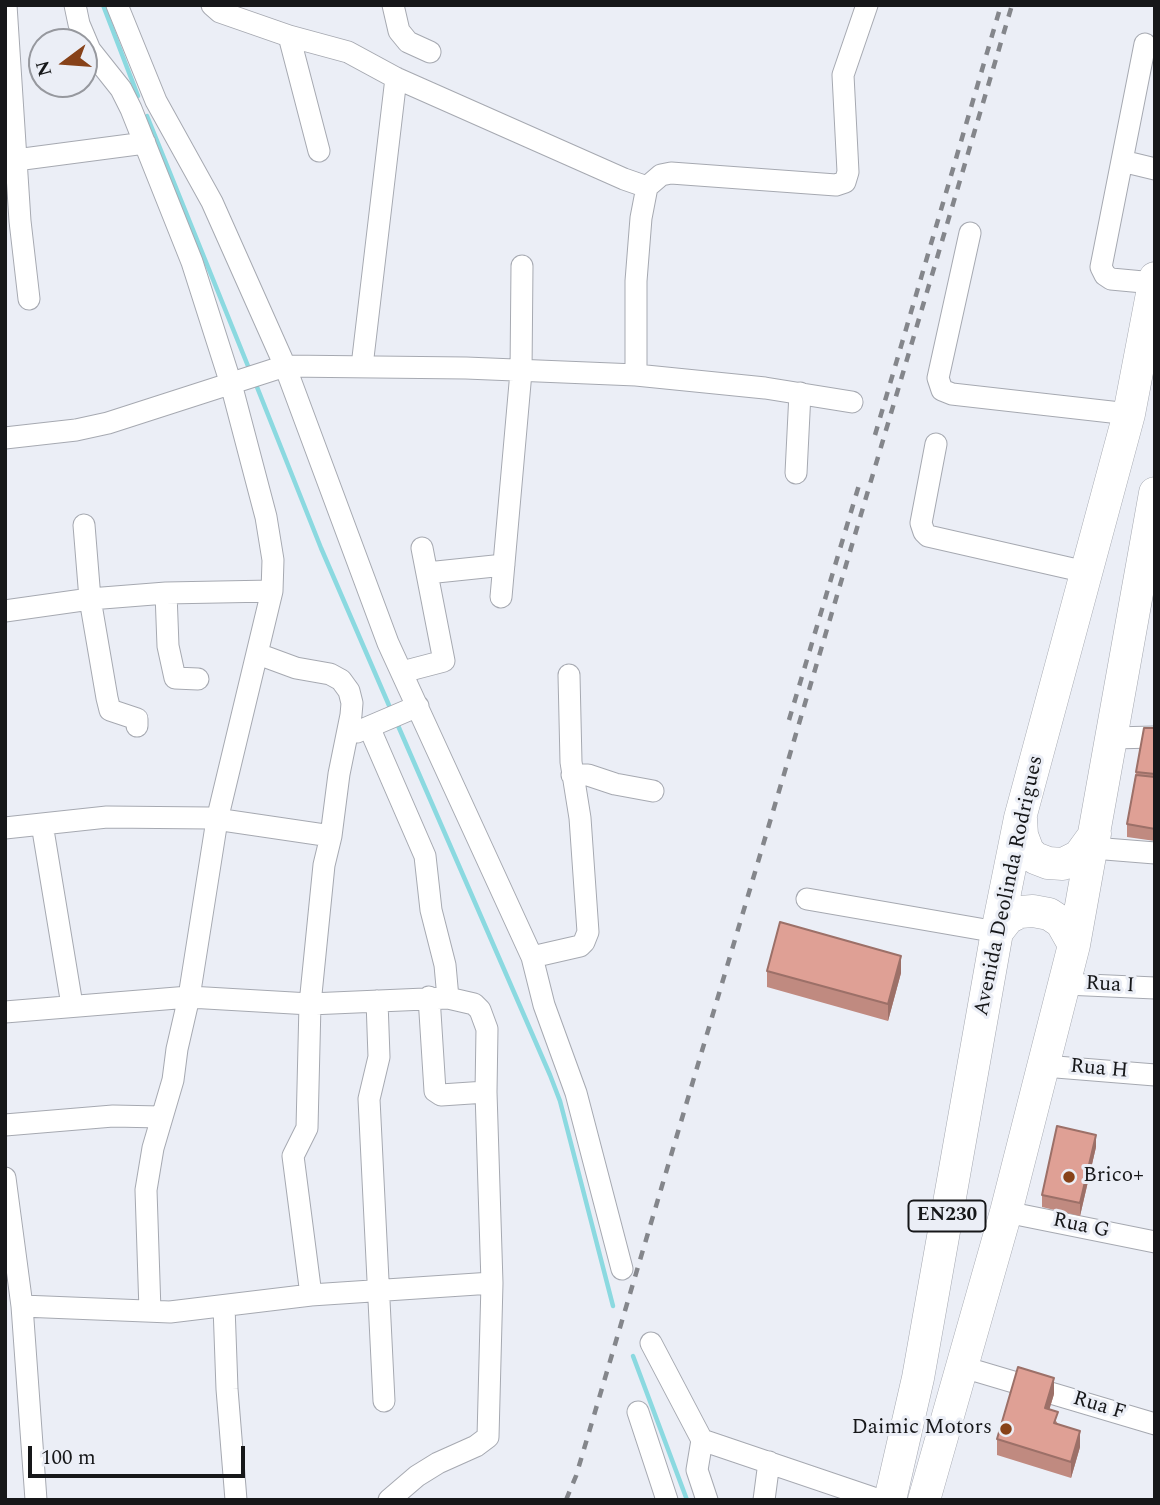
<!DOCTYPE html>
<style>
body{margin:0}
#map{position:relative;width:1160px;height:1505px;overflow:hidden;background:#ebeef6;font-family:Spectral,serif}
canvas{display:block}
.frame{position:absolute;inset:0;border:7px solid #161719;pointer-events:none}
.north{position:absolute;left:28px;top:28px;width:70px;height:70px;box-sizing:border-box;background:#ebeef6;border:2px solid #96989e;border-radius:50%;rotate:254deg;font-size:19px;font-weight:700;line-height:28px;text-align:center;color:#161719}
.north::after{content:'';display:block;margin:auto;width:24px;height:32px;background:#874219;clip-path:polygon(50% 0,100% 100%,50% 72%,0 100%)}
.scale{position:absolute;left:28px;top:1446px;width:217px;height:32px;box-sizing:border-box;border:4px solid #161719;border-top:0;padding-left:9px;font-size:21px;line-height:24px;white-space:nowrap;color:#161719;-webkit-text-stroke:5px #ebeef6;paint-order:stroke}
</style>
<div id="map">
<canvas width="1160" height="1505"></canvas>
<div class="frame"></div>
<div class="north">N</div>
<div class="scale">100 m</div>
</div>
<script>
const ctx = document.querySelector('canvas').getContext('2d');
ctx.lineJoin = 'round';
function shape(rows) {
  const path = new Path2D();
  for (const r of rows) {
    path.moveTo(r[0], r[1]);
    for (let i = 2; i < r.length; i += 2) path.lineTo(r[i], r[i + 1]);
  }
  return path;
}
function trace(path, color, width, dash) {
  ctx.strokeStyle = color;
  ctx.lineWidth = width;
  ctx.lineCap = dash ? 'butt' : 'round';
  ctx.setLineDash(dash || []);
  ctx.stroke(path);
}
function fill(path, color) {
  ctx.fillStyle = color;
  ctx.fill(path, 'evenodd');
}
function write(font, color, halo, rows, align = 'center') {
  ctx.font = font + ' Spectral,serif';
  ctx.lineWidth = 6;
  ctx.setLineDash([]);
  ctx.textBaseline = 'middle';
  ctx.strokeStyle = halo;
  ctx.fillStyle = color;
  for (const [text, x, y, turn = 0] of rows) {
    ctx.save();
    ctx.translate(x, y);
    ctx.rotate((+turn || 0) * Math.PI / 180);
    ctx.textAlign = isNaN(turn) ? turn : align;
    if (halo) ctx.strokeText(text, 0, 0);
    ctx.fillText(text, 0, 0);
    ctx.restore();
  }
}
const stream = shape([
 [103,5,138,96],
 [147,116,250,371],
 [255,382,321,548,391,710],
 [396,721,550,1075,560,1101,613,1306],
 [633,1356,687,1500]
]);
const minor = shape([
 [6,5,20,221,29,299],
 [75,5,79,24,90,50,121,89,131,109,192,262,231,384,266,517,273,560,272,591,217,820,189,997,177,1049,173,1080,153,1148,146,1190,150,1311],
 [117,5,156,101,212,202,285,366,388,643,532,957,544,1005,576,1093,622,1269],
 [212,5,220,12,289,36,348,52,396,78,624,179,647,187],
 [393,5,399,31,408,42,430,52],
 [289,36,319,151],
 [1145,44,1101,267,1105,275,1111,279,1154,283],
 [16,160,145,143],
 [1122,161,1155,169],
 [970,233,938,378,942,390,952,394,1129,414],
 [362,366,396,78],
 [636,375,636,281,641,218,647,187,661,175,671,173,836,185,845,182,848,172,843,75,867,5],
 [5,438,76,430,108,423,285,366,466,368,636,375,765,388,852,402],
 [936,444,921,523,924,532,928,536,1086,572],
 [796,473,800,393],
 [84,525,90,599,107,698,110,710,137,719,137,726],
 [427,573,504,565],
 [166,593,168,646,175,678,198,679],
 [501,597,521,372,522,266],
 [5,611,90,599,166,593,272,591],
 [258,654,296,668,330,674,341,680,349,691,352,703,351,715,339,774,331,836],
 [402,672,444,661,422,548],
 [369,727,425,856,431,910,445,965,448,998],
 [357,732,418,706],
 [1112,738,1155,737],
 [572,775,588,775,615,784,653,791],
 [42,824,72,1005],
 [5,828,107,817,209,818,331,836,324,865,310,1004,307,1128,293,1156,311,1295],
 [1093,848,1155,853],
 [807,899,997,932],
 [532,957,580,946,584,942,588,932,580,818,571,762,569,675],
 [1065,984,1155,988],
 [429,997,435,1091,441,1095,486,1092],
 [377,1001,379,1057,369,1099,384,1401],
 [5,1012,189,997,310,1004,448,998,474,1004,480,1010,487,1029,486,1092,492,1283,488,1437,476,1446,438,1463,417,1476,389,1500],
 [1044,1066,1155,1075],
 [5,1125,113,1116,161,1117],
 [5,1178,22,1306,36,1500],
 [1006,1212,1155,1242],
 [22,1306,170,1312,311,1295,492,1283],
 [224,1306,227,1389,236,1500],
 [651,1343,702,1440,879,1500],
 [963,1367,1155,1424],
 [638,1412,667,1500],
 [702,1440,697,1470,707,1500],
 [764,1500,769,1462]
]);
const highway = shape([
 [1021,819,1022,835,1028,851,1035,858,1048,863,1063,864,1079,856,1095,834],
 [997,932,1008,918,1020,912,1033,911,1049,914,1061,922,1074,945],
 [890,1500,918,1378,997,932,1020,818,1129,414,1155,278],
 [924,1500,1006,1212,1074,945,1155,493]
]);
const rail = shape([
 [875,435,1001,5],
 [789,720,859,485],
 [566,1500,576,1476,1012,5]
]);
const wall = shape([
 [1155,728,1155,841,1127,837,1127,824,1136,772],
 [767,971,901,973,888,1021,767,987],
 [1096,1147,1080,1216,1042,1207,1042,1195],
 [1054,1394,1049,1410,1058,1424,1080,1447,1071,1478,997,1455,997,1439]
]);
const shadedWall = shape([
 [901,956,901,973,888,1021,888,1004],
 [1096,1135,1096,1147,1080,1216,1080,1203],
 [1054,1378,1054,1394,1045,1424,1045,1408],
 [1080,1431,1080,1447,1071,1478,1071,1462]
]);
const building = shape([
 [1154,664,1155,664,1155,699,1154,699,1154,664],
 [1144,728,1155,728,1155,774,1136,772,1144,728],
 [1136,775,1155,777,1155,829,1127,824,1136,775],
 [780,922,901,956,888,1004,767,971,780,922],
 [1057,1126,1096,1135,1080,1203,1042,1195,1057,1126],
 [1018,1367,1054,1378,1045,1408,1058,1412,1054,1423,1080,1431,1071,1462,997,1439,1018,1367]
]);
const markers = [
 [1069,1177,7,"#874219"],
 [1006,1429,7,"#874219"]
];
const shields = [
 [947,1216,77]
];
const shieldNames = [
 ["EN230",947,1216]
];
const streetNames = [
 ["Avenida Deolinda Rodrigues",1010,886,-78],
 ["Rua I",1110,986,3],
 ["Rua H",1099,1070,5],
 ["Rua G",1081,1227,12],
 ["Rua F",1099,1407,17]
];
const poiNames = [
 ["Brico+",1083,1177],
 ["Daimic Motors",992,1429,"right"]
];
trace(stream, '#8bd9e0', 4.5);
trace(minor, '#a6a9b1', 23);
trace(highway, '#a6a9b1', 33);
trace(minor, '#fff', 21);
trace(highway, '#fff', 32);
trace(rail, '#84868b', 4.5, [9, 9]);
fill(wall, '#c08a80');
fill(shadedWall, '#9c7068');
fill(building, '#dfa095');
trace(building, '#9c7068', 2);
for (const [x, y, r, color] of markers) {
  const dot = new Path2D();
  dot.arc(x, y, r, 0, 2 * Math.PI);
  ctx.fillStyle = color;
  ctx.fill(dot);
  trace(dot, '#ebeef6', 2.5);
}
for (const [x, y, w] of shields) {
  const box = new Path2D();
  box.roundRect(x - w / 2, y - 15.5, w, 31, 5);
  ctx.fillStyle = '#ebeef6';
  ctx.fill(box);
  trace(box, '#161719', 2);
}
write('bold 19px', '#161719', null, shieldNames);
write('21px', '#161719', '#ebeef6', streetNames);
write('21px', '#161719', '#ebeef6', poiNames, 'left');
</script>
